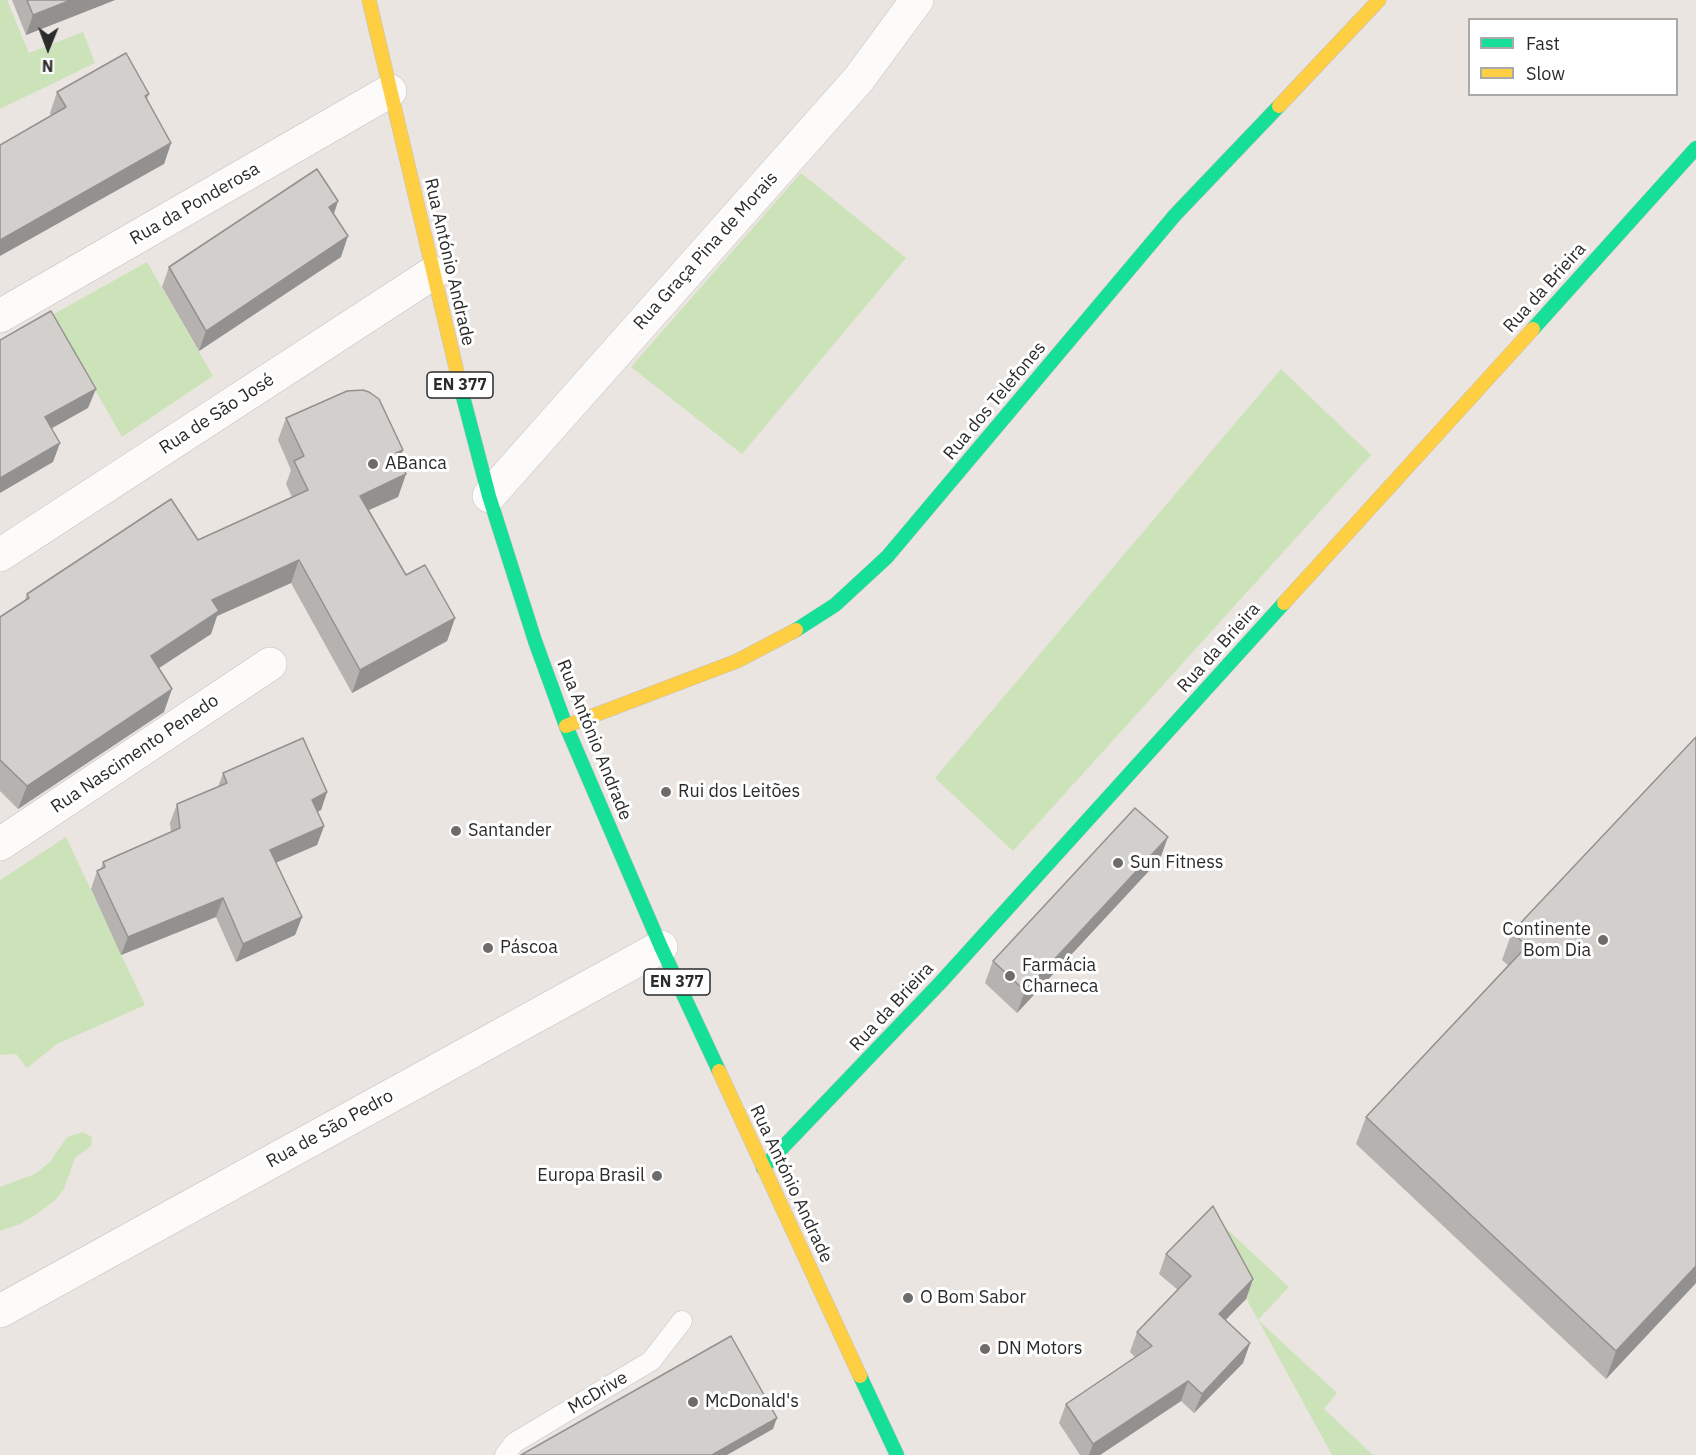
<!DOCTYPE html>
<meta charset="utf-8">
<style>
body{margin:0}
#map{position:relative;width:1696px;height:1455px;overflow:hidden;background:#eae5e0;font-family:"IBM Plex Sans",sans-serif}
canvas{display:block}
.legend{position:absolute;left:1468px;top:18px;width:210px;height:78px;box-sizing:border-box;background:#fff;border:2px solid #aaa;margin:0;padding:8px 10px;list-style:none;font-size:18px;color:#2b2b2b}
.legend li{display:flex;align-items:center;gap:12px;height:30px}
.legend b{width:30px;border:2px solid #aaa}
.north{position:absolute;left:18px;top:18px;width:60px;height:60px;-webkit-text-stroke:4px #fff;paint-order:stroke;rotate:181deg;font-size:16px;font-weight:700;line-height:24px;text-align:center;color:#2b2b2b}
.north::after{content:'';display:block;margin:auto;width:21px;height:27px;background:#2b2b2b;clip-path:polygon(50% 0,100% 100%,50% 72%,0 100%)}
</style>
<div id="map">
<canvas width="1696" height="1455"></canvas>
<ul class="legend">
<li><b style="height:8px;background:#16e098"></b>Fast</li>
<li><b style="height:8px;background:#ffcf43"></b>Slow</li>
</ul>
<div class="north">N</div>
</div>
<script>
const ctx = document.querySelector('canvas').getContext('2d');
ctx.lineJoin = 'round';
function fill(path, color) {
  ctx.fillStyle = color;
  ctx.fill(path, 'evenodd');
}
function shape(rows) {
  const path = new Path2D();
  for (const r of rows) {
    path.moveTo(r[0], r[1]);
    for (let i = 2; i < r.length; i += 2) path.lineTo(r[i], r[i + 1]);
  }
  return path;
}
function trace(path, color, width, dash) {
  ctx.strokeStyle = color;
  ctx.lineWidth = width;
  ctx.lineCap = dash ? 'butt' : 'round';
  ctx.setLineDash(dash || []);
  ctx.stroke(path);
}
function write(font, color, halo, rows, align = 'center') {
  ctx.font = font + ' "IBM Plex Sans",sans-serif';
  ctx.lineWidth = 6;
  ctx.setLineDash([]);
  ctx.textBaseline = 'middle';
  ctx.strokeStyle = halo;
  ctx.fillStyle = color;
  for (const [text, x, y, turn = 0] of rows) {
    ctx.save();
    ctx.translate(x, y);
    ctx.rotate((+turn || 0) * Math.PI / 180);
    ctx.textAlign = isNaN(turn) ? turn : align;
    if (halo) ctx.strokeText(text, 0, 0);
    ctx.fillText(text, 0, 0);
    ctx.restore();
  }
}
const green = shape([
 [0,0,7,0,29,53,83,32,95,63,0,109],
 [801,173,906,258,742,454,631,367],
 [147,262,213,376,122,437,52,315],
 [1281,369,1371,455,1013,851,935,778],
 [66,837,145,1005,57,1044,27,1068,16,1054,0,1055,0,880],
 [83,1132,92,1137,91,1146,75,1158,64,1189,55,1200,37,1214,20,1224,0,1231,0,1187,35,1174,50,1162,67,1137],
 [1214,1217,1289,1287,1258,1320,1337,1393,1324,1409,1373,1455,1332,1455,1206,1225]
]);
const lane = shape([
 [505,1455,514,1443,651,1361,682,1321]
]);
const street = shape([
 [0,316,390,91],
 [489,496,858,80,917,0],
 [0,555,433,273],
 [0,844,270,664],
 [0,1311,661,947]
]);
const fast = shape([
 [1533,329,1696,148],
 [461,389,489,496,535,641,566,726,661,947,719,1071],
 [796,630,835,605,887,557,1175,215,1279,106],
 [763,1168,941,982,1284,603],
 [860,1376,897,1455]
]);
const slow = shape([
 [369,0,461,389],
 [1279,106,1379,0],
 [1284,603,1533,329],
 [566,726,737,661,796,630],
 [719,1071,860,1376]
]);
const wall = shape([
 [12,0,115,0,26,35],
 [57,92,149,94,147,99,171,143,164,164,51,115,50,113],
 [338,201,334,214,341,257,199,351,162,287,169,267],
 [286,418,403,450,399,459,406,474,398,497,369,510,406,575,455,618,447,641,352,693,291,583,217,616,211,634,159,668,164,712,18,809,0,791,0,617,24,602,27,594,198,540,292,497,286,484,291,470,278,440],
 [1696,737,1696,1283,1606,1379,1356,1144,1366,1117,1508,965,1502,960,1512,932],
 [223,773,327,792,321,810,317,812,324,826,317,845,276,863,302,917,295,935,236,962,216,917,121,955,91,889,97,871,101,869,103,862,171,832,170,823,177,804,218,787],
 [1160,859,1017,1013,985,983,993,961],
 [1166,1254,1253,1279,1246,1299,1225,1320,1250,1343,1243,1363,1194,1413,1181,1401,1100,1455,1080,1455,1059,1423,1066,1404,1135,1357,1130,1352,1137,1332,1178,1290,1159,1274]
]);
const shadedWall = shape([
 [71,0,115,0,26,35,33,15],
 [171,143,164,164,0,256,0,240],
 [338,201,331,221,329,207],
 [348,236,341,257,199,351,206,331],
 [96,389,88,408,38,436,45,417],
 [60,443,53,462,0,493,0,478],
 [403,450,394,473,396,453],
 [406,474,398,497,351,518,360,496],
 [299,560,291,583,217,616,211,634,142,679,151,656,212,600],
 [455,618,447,641,352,693,360,670],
 [172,689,164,712,18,809,27,786],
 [327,792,321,810,305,818,312,800],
 [324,826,317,845,263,868,270,850],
 [1168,837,1160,859,1017,1013,1025,991],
 [223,898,216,917,121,955,128,937],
 [302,917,295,935,236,962,243,944],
 [1696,1266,1696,1283,1606,1379,1616,1351],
 [1253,1279,1246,1299,1212,1334,1219,1314],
 [1250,1343,1243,1363,1194,1413,1202,1394],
 [1188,1381,1181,1401,1100,1455,1089,1455,1093,1444],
 [777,1418,773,1429,727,1455,711,1455]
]);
const building = shape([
 [27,0,71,0,33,15,27,0],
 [126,53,149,94,145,96,171,143,0,240,0,145,66,107,57,92,126,53],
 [317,169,338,201,329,207,348,236,206,331,169,267,317,169],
 [51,311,96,389,45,417,60,443,0,478,0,340,51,311],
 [363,390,369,392,379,399,403,450,396,453,406,474,360,496,406,575,425,565,455,618,360,670,299,560,212,600,219,611,151,656,172,689,27,786,0,760,0,617,29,598,27,594,171,499,198,540,308,490,294,461,304,456,286,418,347,391,363,390],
 [1696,737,1696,1266,1616,1351,1366,1117,1527,946,1512,932,1696,737],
 [303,738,327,792,312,800,324,826,270,850,302,917,243,944,223,898,128,937,97,871,105,867,103,862,180,828,177,804,227,783,223,773,303,738],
 [1135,808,1168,837,1025,991,993,961,1135,808],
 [1213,1206,1253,1279,1219,1314,1250,1343,1202,1394,1188,1381,1093,1444,1066,1404,1152,1346,1137,1332,1191,1276,1166,1254,1213,1206],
 [731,1336,777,1418,712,1455,521,1455,731,1336]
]);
const markers = [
 [373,464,6,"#6e6c6a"],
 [666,792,6,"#6e6c6a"],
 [456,831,6,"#6e6c6a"],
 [1118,863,6,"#6e6c6a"],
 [1603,940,6,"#6e6c6a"],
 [488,948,6,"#6e6c6a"],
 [1010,976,6,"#6e6c6a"],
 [657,1176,6,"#6e6c6a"],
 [908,1298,6,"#6e6c6a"],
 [985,1349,6,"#6e6c6a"],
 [693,1402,6,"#6e6c6a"]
];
const shields = [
 [460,385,66],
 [677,982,66]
];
const shieldNames = [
 ["EN 377",460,385],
 ["EN 377",677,982]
];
const streetNames = [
 ["Rua da Ponderosa",195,204,-30],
 ["Rua Graça Pina de Morais",706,251,-48],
 ["Rua António Andrade",449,262,77],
 ["Rua da Brieira",1545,288,-48],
 ["Rua dos Telefones",995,401,-50],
 ["Rua de São José",217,414,-33],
 ["Rua da Brieira",1219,648,-48],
 ["Rua António Andrade",594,740,68],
 ["Rua Nascimento Penedo",135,754,-34],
 ["Rua da Brieira",892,1007,-47],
 ["Rua de São Pedro",330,1129,-29],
 ["Rua António Andrade",791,1184,65],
 ["McDrive",598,1393,-31]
];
const poiNames = [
 ["ABanca",385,464],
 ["Rui dos Leitões",678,792],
 ["Santander",468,831],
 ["Sun Fitness",1130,863],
 ["Continente",1591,930,"right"],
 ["Bom Dia",1591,951,"right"],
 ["Páscoa",500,948],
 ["Farmácia",1022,966],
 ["Charneca",1022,987],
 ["Europa Brasil",645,1176,"right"],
 ["O Bom Sabor",920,1298],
 ["DN Motors",997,1349],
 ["McDonald's",705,1402]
];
fill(green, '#cce3ba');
trace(lane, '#c3c1c1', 21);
trace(street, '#c3c1c1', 34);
trace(fast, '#c3c1c1', 15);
trace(slow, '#c3c1c1', 15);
trace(lane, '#fcfbfa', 20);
trace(street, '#fcfbfa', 33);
trace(fast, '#16e098', 14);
trace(slow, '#ffcf43', 14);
fill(wall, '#b5b2af');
fill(shadedWall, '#93918f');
fill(building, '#d2cfcc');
trace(building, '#93918f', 1.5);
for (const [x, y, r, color] of markers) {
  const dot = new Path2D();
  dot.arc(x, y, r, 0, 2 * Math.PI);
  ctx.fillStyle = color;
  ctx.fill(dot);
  trace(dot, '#fff', 2);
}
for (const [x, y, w] of shields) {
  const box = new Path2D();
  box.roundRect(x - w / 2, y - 13, w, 26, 4.5);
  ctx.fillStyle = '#fff';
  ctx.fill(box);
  trace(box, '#2b2b2b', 1.5);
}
write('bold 16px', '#2b2b2b', null, shieldNames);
write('18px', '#2b2b2b', '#fff', streetNames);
write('18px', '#2b2b2b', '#fff', poiNames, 'left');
</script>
